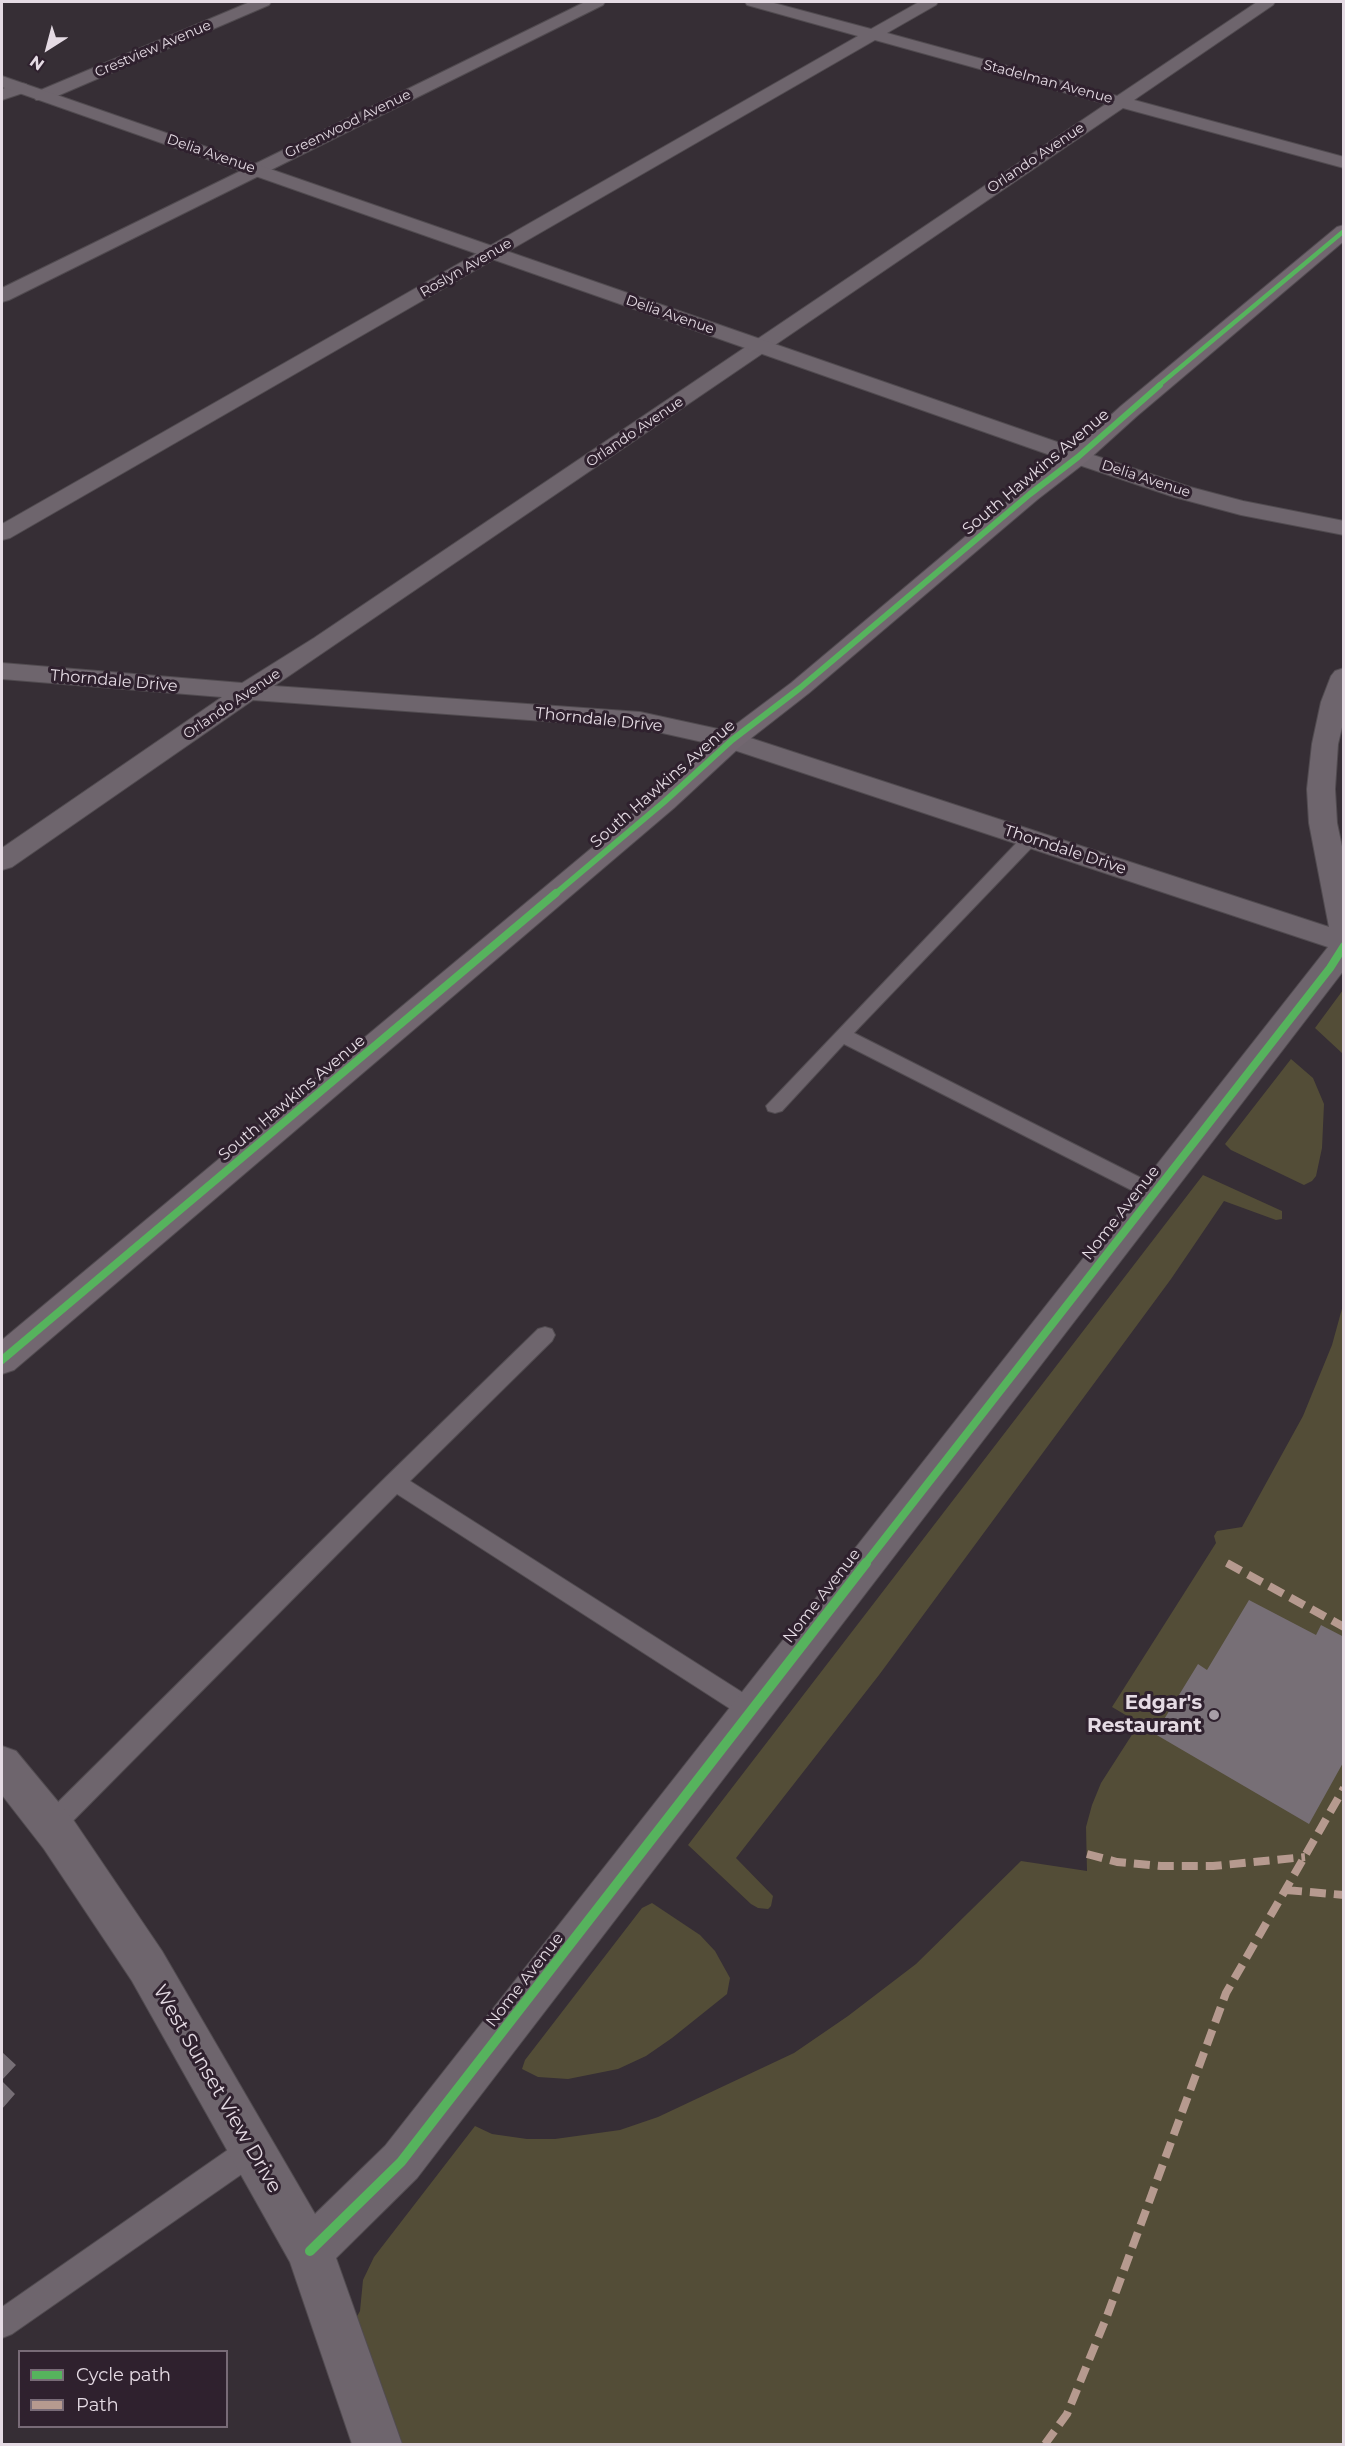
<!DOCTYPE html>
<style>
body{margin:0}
#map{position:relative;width:1345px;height:2446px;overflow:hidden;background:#362e35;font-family:Montserrat,sans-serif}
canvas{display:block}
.frame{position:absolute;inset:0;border:3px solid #e5dbe4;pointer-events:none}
.legend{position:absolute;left:18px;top:2350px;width:210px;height:78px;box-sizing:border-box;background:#2f212e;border:2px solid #786b77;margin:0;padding:8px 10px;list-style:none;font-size:18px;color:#e5dbe4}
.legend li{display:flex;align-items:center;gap:12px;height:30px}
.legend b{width:30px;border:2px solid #786b77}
.north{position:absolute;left:18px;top:18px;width:60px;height:60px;-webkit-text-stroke:4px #2f212e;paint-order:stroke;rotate:216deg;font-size:16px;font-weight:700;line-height:24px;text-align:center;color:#e5dbe4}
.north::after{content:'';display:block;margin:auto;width:21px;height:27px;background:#e5dbe4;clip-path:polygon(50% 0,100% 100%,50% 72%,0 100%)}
</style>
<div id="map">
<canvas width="1345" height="2446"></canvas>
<div class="frame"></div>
<ul class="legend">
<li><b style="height:8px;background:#56b35d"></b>Cycle path</li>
<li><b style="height:8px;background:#b69a8f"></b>Path</li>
</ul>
<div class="north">N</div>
</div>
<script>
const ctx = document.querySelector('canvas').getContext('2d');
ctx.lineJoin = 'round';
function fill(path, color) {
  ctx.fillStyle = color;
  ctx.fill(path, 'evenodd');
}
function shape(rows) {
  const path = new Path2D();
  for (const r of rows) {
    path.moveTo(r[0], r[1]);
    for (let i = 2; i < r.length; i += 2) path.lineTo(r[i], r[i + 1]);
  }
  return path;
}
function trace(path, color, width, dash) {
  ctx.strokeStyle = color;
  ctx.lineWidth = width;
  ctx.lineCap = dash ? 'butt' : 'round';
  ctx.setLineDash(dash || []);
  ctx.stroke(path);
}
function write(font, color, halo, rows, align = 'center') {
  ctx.font = font + ' Montserrat,sans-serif';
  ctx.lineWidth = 6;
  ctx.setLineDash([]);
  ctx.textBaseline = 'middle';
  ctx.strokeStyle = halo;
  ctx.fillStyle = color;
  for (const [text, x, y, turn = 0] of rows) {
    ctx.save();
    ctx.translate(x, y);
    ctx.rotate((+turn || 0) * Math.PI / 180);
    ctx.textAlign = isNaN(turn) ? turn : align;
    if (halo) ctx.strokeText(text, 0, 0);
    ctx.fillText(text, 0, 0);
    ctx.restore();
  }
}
const green = shape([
 [1343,990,1343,1054,1315,1028],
 [1291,1059,1313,1078,1324,1104,1322,1148,1316,1176,1312,1181,1304,1185,1231,1150,1225,1144],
 [1203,1175,1282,1211,1282,1219,1276,1220,1224,1201,1171,1279,879,1675,736,1858,773,1896,771,1906,768,1909,758,1908,751,1904,688,1845],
 [1343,1305,1343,2444,401,2444,369,2379,354,2322,360,2311,363,2280,374,2257,475,2126,492,2134,527,2139,555,2139,620,2130,658,2117,794,2053,848,2016,916,1964,1021,1861,1087,1871,1086,1827,1092,1805,1101,1783,1135,1730,1129,1717,1112,1707,1216,1543,1214,1536,1217,1531,1242,1527,1303,1416,1332,1345],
 [652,1903,700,1935,715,1951,730,1978,727,1994,672,2038,646,2056,618,2069,568,2079,538,2077,522,2069,525,2060,642,1908]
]);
const building = shape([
 [1249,1600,1316,1635,1321,1625,1344,1637,1344,1761,1309,1824,1155,1734,1198,1664,1207,1670],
 [2,2052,16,2065,2,2080],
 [2,2081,15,2094,2,2109]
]);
const service = shape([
 [1030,834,1036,835,1038,839,1036,843,854,1033,1161,1188,1164,1193,1161,1198,1154,1200,1147,1198,844,1044,782,1111,775,1113,768,1111,766,1106,1024,835,1030,834],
 [545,1327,552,1329,555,1335,552,1341,410,1481,759,1703,763,1710,759,1717,751,1721,743,1717,397,1494,60,1834,51,1837,42,1834,39,1826,42,1818,387,1476,538,1329,545,1327],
 [252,2137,262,2140,265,2150,262,2160,12,2334,2,2338,2,2307,242,2140,252,2137]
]);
const minor = shape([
 [250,2,271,2,269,5,48,100,36,100,33,96,36,92,250,2],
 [585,2,605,2,603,5,9,300,2,302,2,288,585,2],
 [745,2,770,2,871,29,919,2,938,2,936,5,887,33,1117,96,1257,2,1275,2,1273,5,1134,100,1344,157,1344,168,1123,108,274,686,640,712,732,732,1329,927,1309,823,1307,789,1312,744,1321,702,1331,676,1335,671,1344,668,1344,719,1338,744,1335,789,1337,823,1344,856,1344,970,417,2178,336,2258,402,2444,352,2444,290,2262,132,1981,44,1849,2,1795,2,1746,16,1751,74,1821,162,1951,315,2214,385,2146,1328,947,725,747,640,728,253,700,12,867,2,870,2,848,222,697,2,679,2,663,242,683,314,638,1106,104,875,40,10,538,2,540,2,524,858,36,747,5,745,2],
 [20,83,26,84,29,88,26,92,2,100,2,89,20,83],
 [1078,450,1190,487,1243,501,1344,521,1344,535,1241,515,1174,497,1070,462,1067,457,1070,452,1078,450]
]);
const tertiary = shape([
 [2,76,1086,452,1089,457,1086,462,1078,464,1070,462,2,87,2,76]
]);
const secondary = shape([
 [1344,225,1344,241,1137,416,1086,462,1038,499,809,693,741,746,674,808,14,1370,2,1374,2,1340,654,796,723,734,791,683,1022,489,1070,452,1121,406,1337,227,1344,225]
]);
const quietFar1 = shape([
 [1227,1563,1229,1564]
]);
const quiet = shape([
 [1227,1563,1344,1627],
 [1087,1854,1117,1862,1161,1866,1213,1866,1305,1857],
 [1286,1890,1344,1895],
 [1045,2444,1067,2414,1107,2316,1226,1993,1344,1788]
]);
const cyclewayFar3 = shape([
 [1158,386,1344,231]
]);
const cyclewayFar2 = shape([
 [554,895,664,802,732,740,800,688,1030,494,1078,457,1160,385]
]);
const cyclewayFar1 = shape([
 [2,1360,556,893],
 [865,1564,1330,968,1344,946]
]);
const cycleway = shape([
 [310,2251,401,2162,866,1563]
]);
const markers = [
 [1214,1715,6,"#a89ea7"]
];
const farStreetnames = [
 ["Crestview Avenue",153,49,-23],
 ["Stadelman Avenue",1048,82,15],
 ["Greenwood Avenue",348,124,-26],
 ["Delia Avenue",211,154,19],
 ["Orlando Avenue",1036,158,-34],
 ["Roslyn Avenue",466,268,-30],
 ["Delia Avenue",670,315,19],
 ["Orlando Avenue",635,432,-34],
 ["Delia Avenue",1146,479,18],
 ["Orlando Avenue",232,704,-34]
];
const streetNames = [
 ["South Hawkins Avenue",1036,472,-40],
 ["Thorndale Drive",114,681,5],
 ["Thorndale Drive",599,720,6],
 ["South Hawkins Avenue",663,784,-41],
 ["Thorndale Drive",1065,850,18],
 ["South Hawkins Avenue",292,1098,-40],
 ["Nome Avenue",1121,1213,-52],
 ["Nome Avenue",822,1596,-52],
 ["Nome Avenue",525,1980,-52]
];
const nearPoinames = [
 ["Edgar's",1202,1703],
 ["Restaurant",1202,1726]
];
const nearStreetnames = [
 ["West Sunset View Drive",217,2089,60]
];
fill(green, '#534d37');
fill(building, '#776f76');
trace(service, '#514b50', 2);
trace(minor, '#514b50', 2);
trace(tertiary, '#514b50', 2);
trace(secondary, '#514b50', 2);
fill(service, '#6e656d');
fill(minor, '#6e656d');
fill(tertiary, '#6e656d');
fill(secondary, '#726770');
trace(quietFar1, '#b69a8f', 6, [12, 6]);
trace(quiet, '#b69a8f', 8, [16, 8]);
trace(cyclewayFar3, '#56b35d', 4.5);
trace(cyclewayFar2, '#56b35d', 6);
trace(cyclewayFar1, '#56b35d', 8);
trace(cycleway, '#56b35d', 10);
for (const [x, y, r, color] of markers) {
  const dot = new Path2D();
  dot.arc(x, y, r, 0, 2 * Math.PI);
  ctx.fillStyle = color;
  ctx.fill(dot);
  trace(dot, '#2f212e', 2);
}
write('14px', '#e5dbe4', '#2f212e', farStreetnames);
write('16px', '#e5dbe4', '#2f212e', streetNames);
write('bold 20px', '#e5dbe4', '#2f212e', nearPoinames, 'right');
write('20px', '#e5dbe4', '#2f212e', nearStreetnames);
</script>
